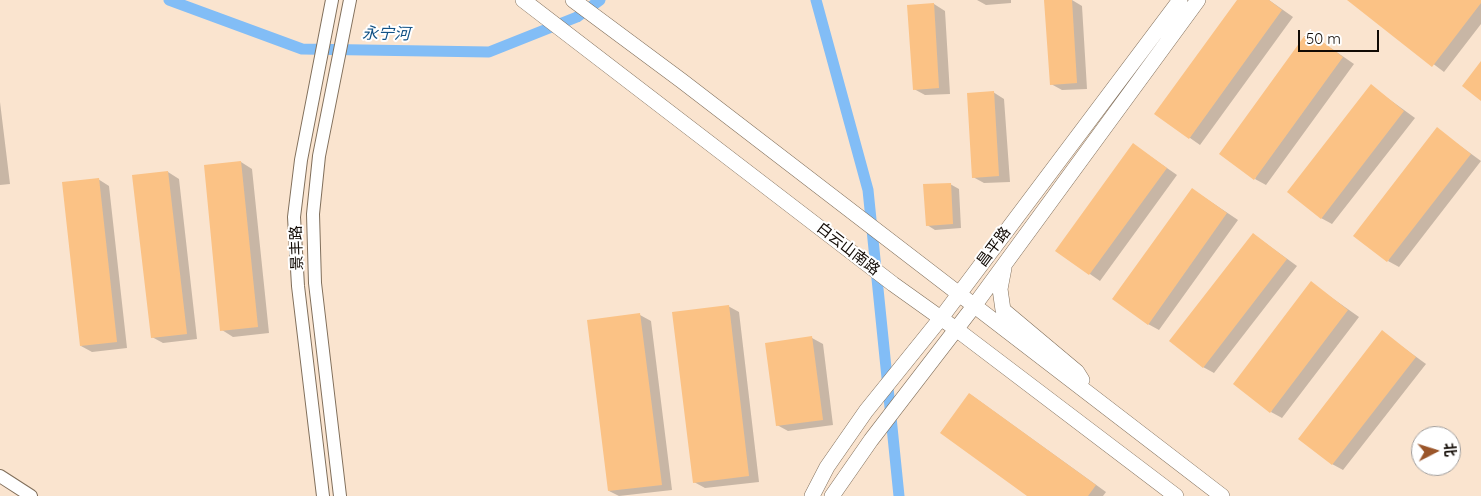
<!DOCTYPE html>
<meta charset="utf-8">
<style>
body{margin:0}
#map{position:relative;width:1481px;height:496px;overflow:hidden;background:#fae4cf;font-family:Quicksand,"Noto Sans SC",sans-serif}
canvas{display:block}
.north{position:absolute;left:1411px;top:426px;width:50px;height:50px;box-sizing:border-box;background:#fff;border:1px solid #a09d9b;border-radius:50%;rotate:85deg;font-size:14px;font-weight:700;line-height:20px;text-align:center;color:#110a04}
.north::after{content:'';display:block;margin:auto;width:18px;height:22px;background:#9b562a;clip-path:polygon(50% 0,100% 100%,50% 72%,0 100%)}
.scale{position:absolute;left:1298px;top:30px;width:81px;height:22px;box-sizing:border-box;border:2px solid #110a04;border-top:0;padding-left:6px;font-size:15px;line-height:18px;white-space:nowrap;color:#110a04;-webkit-text-stroke:4px #fff;paint-order:stroke}
</style>
<div id="map">
<canvas width="1481" height="496"></canvas>
<div class="north">北</div>
<div class="scale">50 m</div>
</div>
<script>
const ctx = document.querySelector('canvas').getContext('2d');
ctx.lineJoin = 'round';
function fill(path, color) {
  ctx.fillStyle = color;
  ctx.fill(path, 'evenodd');
}
function shape(rows) {
  const path = new Path2D();
  for (const r of rows) {
    path.moveTo(r[0], r[1]);
    for (let i = 2; i < r.length; i += 2) path.lineTo(r[i], r[i + 1]);
  }
  return path;
}
function trace(path, color, width, dash) {
  ctx.strokeStyle = color;
  ctx.lineWidth = width;
  ctx.lineCap = dash ? 'butt' : 'round';
  ctx.setLineDash(dash || []);
  ctx.stroke(path);
}
function write(font, color, halo, rows, align = 'center') {
  ctx.font = font + ' Quicksand,"Noto Sans SC",sans-serif';
  ctx.lineWidth = 4;
  ctx.setLineDash([]);
  ctx.textBaseline = 'middle';
  ctx.strokeStyle = halo;
  ctx.fillStyle = color;
  for (const [text, x, y, turn = 0] of rows) {
    ctx.save();
    ctx.translate(x, y);
    ctx.rotate((+turn || 0) * Math.PI / 180);
    ctx.textAlign = isNaN(turn) ? turn : align;
    if (halo) ctx.strokeText(text, 0, 0);
    ctx.fillText(text, 0, 0);
    ctx.restore();
  }
}
const shadow = shape([
 [977,0,1011,0,1011,3,986,5],
 [1058,0,1072,0,1082,6,1087,89,1062,90,1051,84],
 [1238,0,1269,0,1293,17,1200,145,1156,114],
 [1349,0,1481,0,1481,24,1444,72],
 [934,4,945,11,950,94,925,95,914,89],
 [1309,33,1354,64,1266,185,1255,179],
 [1371,86,1415,118,1332,224,1321,218],
 [993,92,1004,99,1010,182,984,183,973,177],
 [0,102,10,184,0,185],
 [1437,129,1481,161,1399,267,1388,261],
 [1134,145,1177,175,1100,281,1057,251],
 [241,162,252,169,269,333,233,337,222,330],
 [168,172,179,179,197,339,163,343,152,337],
 [98,179,109,186,127,348,92,352,81,346],
 [950,184,959,189,961,228,935,230,927,225],
 [1192,189,1238,220,1159,330,1148,324],
 [1253,234,1297,266,1214,373,1203,367],
 [1311,283,1359,317,1282,418,1271,412],
 [728,306,739,312,759,482,705,488,694,482],
 [640,315,651,321,672,490,619,496,609,491],
 [1382,332,1426,364,1343,470,1332,464],
 [812,338,823,344,833,425,788,431,777,425],
 [970,394,1106,492,1103,496,1029,496]
]);
const canal = shape([
 [169,0,302,49,489,52,577,17,600,0],
 [816,0,868,190,899,496]
]);
const building = shape([
 [1044,0,1072,0,1077,83,1050,85],
 [1237,0,1269,0,1282,10,1189,139,1154,114],
 [1347,0,1481,0,1481,3,1432,67],
 [934,3,939,88,913,90,907,5],
 [1308,31,1343,57,1254,180,1219,154],
 [1481,61,1481,101,1462,86],
 [1371,84,1404,111,1321,219,1287,192],
 [994,91,999,176,972,178,967,93],
 [1437,127,1471,154,1387,262,1353,236],
 [1133,143,1167,168,1089,275,1055,251],
 [241,161,258,327,220,331,204,165],
 [168,171,187,334,151,338,132,175],
 [99,178,117,342,80,346,62,182],
 [951,183,953,224,926,226,923,184],
 [1192,188,1227,213,1148,325,1112,299],
 [1253,233,1287,259,1203,368,1169,341],
 [1311,281,1348,310,1270,413,1233,384],
 [729,305,749,476,693,483,672,312],
 [640,313,662,485,608,491,587,320],
 [1382,330,1416,357,1332,465,1298,439],
 [812,336,823,420,776,426,765,343],
 [969,393,1096,485,1088,496,1027,496,940,433]
]);
const tertiary = shape([
 [0,476,31,496],
 [323,496,298,286,294,217,301,160,332,0],
 [340,496,315,283,313,214,319,156,350,0]
]);
const secondary = shape([
 [523,0,893,284,956,329,1176,496],
 [573,0,682,81,1222,496],
 [1004,268,1000,289,1003,310,1077,372,1082,380],
 [812,496,827,467,866,411,941,318,1180,0],
 [832,496,871,440,974,306,1198,0]
]);
const streetNames = [
 ["昌平路",994,247,-53],
 ["景丰路",297,248,-92],
 ["白云山南路",848,249,38]
];
const waterNames = [
 ["永宁河",386,34,1]
];
fill(shadow, '#0003');
trace(canal, '#82bdf6', 11);
fill(building, '#fbc285');
trace(tertiary, '#816f5b', 14);
trace(secondary, '#816f5b', 16);
trace(tertiary, '#fff', 12);
trace(secondary, '#fff', 15);
write('15px', '#110a04', '#fff', streetNames);
write('italic 16px', '#115185', '#fff', waterNames);
</script>
